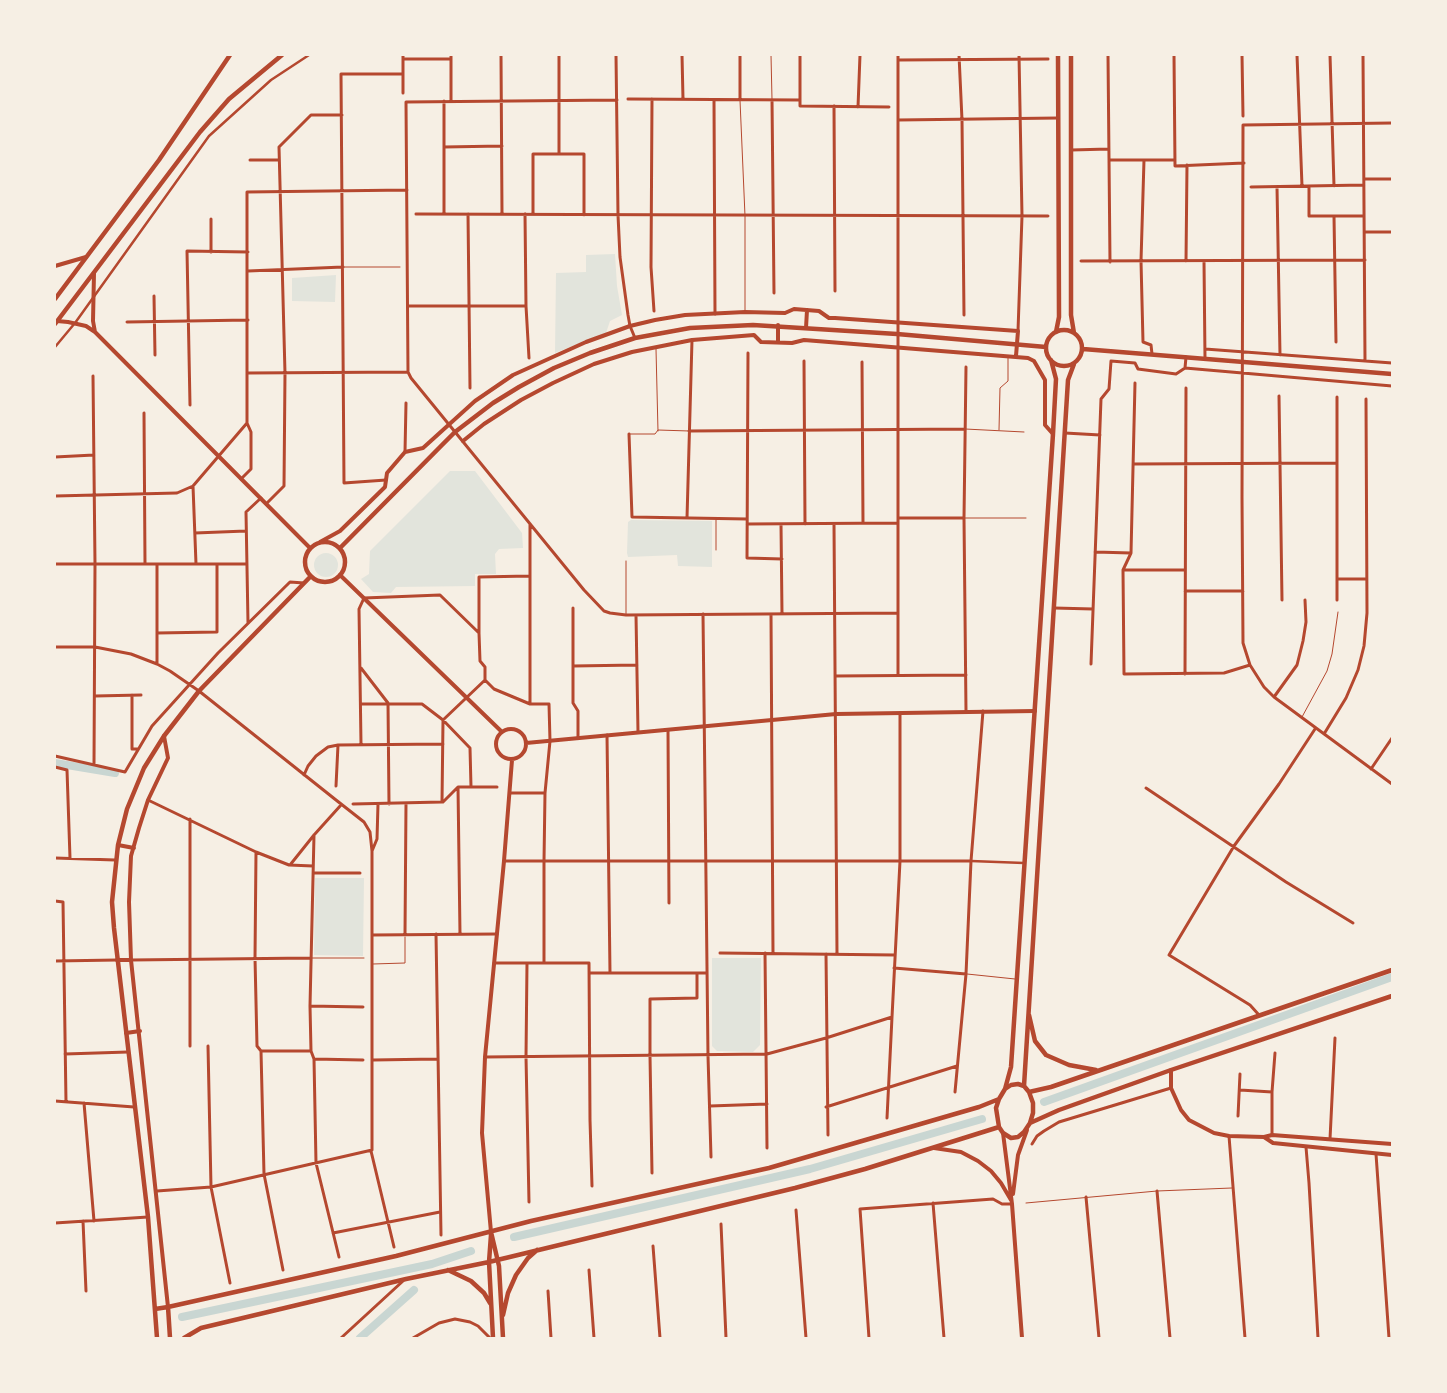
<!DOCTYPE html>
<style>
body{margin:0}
#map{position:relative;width:1447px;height:1393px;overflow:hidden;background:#f6efe4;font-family:Signika,sans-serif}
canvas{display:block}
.frame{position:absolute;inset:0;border:56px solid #f6efe4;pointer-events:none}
</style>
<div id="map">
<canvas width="1447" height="1393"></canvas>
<div class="frame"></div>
</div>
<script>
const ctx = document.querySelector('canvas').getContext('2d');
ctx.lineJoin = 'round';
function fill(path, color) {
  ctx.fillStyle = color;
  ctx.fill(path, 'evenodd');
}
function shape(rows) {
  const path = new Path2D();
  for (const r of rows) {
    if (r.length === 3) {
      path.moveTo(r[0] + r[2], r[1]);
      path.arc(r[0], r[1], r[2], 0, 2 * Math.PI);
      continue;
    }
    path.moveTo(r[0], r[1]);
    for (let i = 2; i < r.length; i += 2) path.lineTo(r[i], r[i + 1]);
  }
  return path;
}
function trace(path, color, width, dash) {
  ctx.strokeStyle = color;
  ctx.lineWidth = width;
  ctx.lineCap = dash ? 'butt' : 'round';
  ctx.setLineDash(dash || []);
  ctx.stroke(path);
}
const green = shape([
 [615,254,617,286,622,315,610,321,606,333,555,353,556,273,586,272,586,255],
 [336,275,335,302,292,301,292,278],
 [450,471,475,471,522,533,523,548,499,549,495,554,496,574,475,574,475,586,396,587,391,593,373,592,361,579,369,574,370,551],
 [631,520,712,521,712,567,678,566,677,555,628,557,627,553,628,522],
 [326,565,12],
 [315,878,364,878,363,956,314,955],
 [712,958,761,958,760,1045,753,1052,717,1051,712,1046]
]);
const canal = shape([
 [55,763,115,773],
 [1044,1102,1392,977],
 [514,1237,810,1169,982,1119],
 [182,1317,432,1264,471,1251],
 [360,1338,414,1290]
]);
const service = shape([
 [771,55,772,99],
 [740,100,745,216,745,311],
 [343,267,400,267],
 [656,349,658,431],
 [965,429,1024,432],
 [999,430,1000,388,1008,381,1008,358],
 [629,434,655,434,658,430,689,431],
 [965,518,1026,518],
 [716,550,716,519],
 [626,561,626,614],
 [1302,717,1327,671,1332,654,1338,612],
 [312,958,364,958],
 [373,964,405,963,405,937],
 [967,974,1015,979],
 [1026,1203,1157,1191,1232,1188]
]);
const pedestrian = shape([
 [55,347,75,323,209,136,271,80,309,55],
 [971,861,1024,863]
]);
const minor = shape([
 [403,55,403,93],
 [451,55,451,101],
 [501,55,502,214],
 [559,55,559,154],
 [616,55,618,215,620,257,628,315,630,326,635,338],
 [682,55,683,99],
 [740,55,740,99],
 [800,55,800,106,889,107],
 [959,55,962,120,964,315],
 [1108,55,1110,262],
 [1174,55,1175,166,1244,163],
 [1242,55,1243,116],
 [1297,55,1302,186],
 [1330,55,1334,186],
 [1363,55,1365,361],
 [403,59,451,59],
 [898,60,1048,59],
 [628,99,800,100],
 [652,99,651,267,654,311],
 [617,100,406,102,408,372,411,378,584,590,604,611,610,613,626,615,898,613,898,55],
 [714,100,715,314],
 [772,100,774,293],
 [444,101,444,214],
 [834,106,835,291],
 [858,107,860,55],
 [898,120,1058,118],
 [1392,123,1243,125,1242,497,1243,643,1250,665,1264,687,1274,697,1392,784],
 [444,147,502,146],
 [1071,150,1109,149],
 [250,160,279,160],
 [1109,160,1175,160],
 [1144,160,1141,261,1143,342,1151,345,1152,354],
 [1364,179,1392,179],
 [1309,186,1309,216,1364,216],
 [1251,187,1364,185],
 [1277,187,1280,355],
 [416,214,1048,216],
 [468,214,470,388],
 [525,214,526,306,529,358],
 [533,214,533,154,584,154,584,215],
 [1334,216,1336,342],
 [211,219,211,252],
 [1364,232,1392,232],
 [1081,261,1365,260],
 [1186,261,1187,165],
 [1204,261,1205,359],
 [248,271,343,267],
 [154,296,155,355],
 [408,306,526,306],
 [127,322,248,320],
 [1018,331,1022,216,1019,55],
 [1205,349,1392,363],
 [748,353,747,558,782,559],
 [804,361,805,524],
 [862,362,863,523],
 [966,367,964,518,966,711],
 [1185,368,1186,357],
 [248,373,408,372],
 [93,376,95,564,94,764],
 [1135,383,1131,553,1123,570,1124,674,1224,673,1250,665],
 [1279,396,1282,600],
 [190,405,187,251,248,252],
 [144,413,145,564],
 [689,431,965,429],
 [1065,433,1100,435],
 [629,434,632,517,747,519],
 [405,452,406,403],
 [55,457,94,455],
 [1133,464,1337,463],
 [241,479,251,469,251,432,247,423],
 [386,480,344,483,341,74,402,74],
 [193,486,196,564],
 [55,496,177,493,193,486,247,423,247,192,407,190],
 [266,504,284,486,285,373,279,147,311,115,342,115],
 [687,518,692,340],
 [898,518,964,518],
 [747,524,897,523],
 [781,524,782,614],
 [834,524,837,954],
 [195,533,246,531],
 [1095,552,1131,553],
 [55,564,247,564],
 [1123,570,1185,570],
 [1337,579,1367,579],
 [1185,591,1243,591],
 [1337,600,1337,397],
 [573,608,573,703,578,711,578,738],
 [1054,608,1093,609],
 [898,613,898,675],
 [703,614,708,1056,711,1157],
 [771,614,773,953],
 [636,615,638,732],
 [248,623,246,512,261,498],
 [157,633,217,632,217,564],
 [479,633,480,661,485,667,485,680,494,689,530,704,549,704,550,741,545,793,544,861,544,963],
 [55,647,95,647,131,654,157,664,170,671,199,691,336,800,364,822,370,832,372,851,372,1150,211,1187,157,1191],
 [157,664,157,564],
 [1091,664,1101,399,1109,389,1111,361,1135,363,1138,369,1176,374,1185,368,1392,386],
 [573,666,637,665],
 [361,668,388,703,389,804],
 [1185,674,1186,388],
 [835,676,966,675],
 [132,695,132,749,138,749],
 [95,696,141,695],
 [1274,697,1297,665,1303,641,1306,622,1305,600],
 [361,704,422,704,443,720,470,748,471,787],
 [530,704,530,524],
 [443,720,485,680],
 [668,730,669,903],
 [1324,734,1346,698,1358,670,1364,646,1367,613,1366,399],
 [607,735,610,973],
 [361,744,359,609,364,598,440,595,479,633,479,577,529,576],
 [55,756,125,772,152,726,218,653,290,582,304,583],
 [55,767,67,770,70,858],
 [1371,769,1392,738],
 [304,775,308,766,316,756,328,747,338,745,443,744],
 [336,786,338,745],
 [458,787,460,934],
 [1146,788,1286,882,1353,923],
 [510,793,545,793],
 [148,800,256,852,289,865,313,866],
 [442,802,443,721],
 [443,802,458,787,497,787],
 [353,804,442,802],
 [314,835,310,1006,311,1051,314,1059,316,1163,339,1257],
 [372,851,377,839,378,804],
 [256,852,255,958,257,1046,261,1051,311,1051],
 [55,858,115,860],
 [504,861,971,861],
 [290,865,314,835,341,805],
 [313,873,360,873],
 [55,901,63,902,66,1102],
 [405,934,406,803],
 [436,934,441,1235],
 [372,935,497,934],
 [720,953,895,955],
 [765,953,767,1148],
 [826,954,828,1135],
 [131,960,310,958],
 [55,961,117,960],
 [494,963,589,963,590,1120,592,1186],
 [527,963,526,1057,529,1202],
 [894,968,966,974],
 [589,973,707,973],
 [310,1006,363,1007],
 [1259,1015,1250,1005,1169,955,1234,846,1279,784,1315,729],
 [190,1046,190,819],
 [208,1046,211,1187,230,1283],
 [261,1051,264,1174,283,1270],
 [65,1054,128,1052],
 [485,1057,767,1054,826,1038,892,1017,900,861,900,713],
 [314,1059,363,1060],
 [373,1060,437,1059],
 [1240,1090,1272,1092],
 [955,1092,966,974,971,861,983,711],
 [55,1101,134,1107],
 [84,1103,94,1221],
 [710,1106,767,1104],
 [826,1107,957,1066],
 [1238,1116,1240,1074],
 [887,1118,892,1017],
 [1272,1135,1272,1092,1275,1053],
 [1229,1136,1245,1338],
 [1330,1139,1335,1038],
 [1032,1144,1037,1136,1044,1131,1059,1122,1171,1088],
 [1306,1147,1309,1183,1318,1338],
 [371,1151,394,1247],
 [1376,1154,1389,1338],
 [652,1173,650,1056,650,999,697,998,697,973],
 [1157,1191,1170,1338],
 [1086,1197,1099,1338],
 [933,1203,944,1338],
 [796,1210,806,1338],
 [83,1221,86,1291],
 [55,1223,148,1217],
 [721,1224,726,1338],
 [333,1233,440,1212],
 [653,1246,660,1338],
 [589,1270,594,1338],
 [548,1291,551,1338],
 [341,1338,403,1281],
 [413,1338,439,1323,455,1319,470,1322,478,1326,490,1338],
 [869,1338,860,1209,993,1199,1002,1204,1012,1204]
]);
const tertiary = shape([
 [55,266,86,257],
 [94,273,93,321,95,332],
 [57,321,68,322,86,326,95,332,310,548],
 [806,328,807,310],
 [778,342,778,325],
 [463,441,484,424,521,400,553,383,594,364,632,352,692,340,754,335,761,342,792,343,804,340,1028,358,1034,361,1045,380,1045,425,1053,434],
 [320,542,340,531,385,487,387,473,405,452,423,448,475,401,513,375,586,342,630,326,655,320,685,315,745,312,785,313,794,309,819,311,829,318,835,318,1018,331,1016,356],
 [340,575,502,732],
 [511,744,15],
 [164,736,168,758,148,800,139,828,131,856,129,902,131,960,168,1307],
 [526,743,836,714,1035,711],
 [118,845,134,848],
 [117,960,131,960],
 [126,1033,140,1031],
 [1171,1070,1171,1088,1181,1110,1189,1120,1214,1133,1229,1136,1264,1137,1272,1135,1392,1144],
 [1003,1133,1012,1204,1022,1338],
 [1264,1137,1273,1143,1392,1155],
 [934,1148,961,1152,978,1161,991,1171,1001,1183,1011,1200],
 [1013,1194,1018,1155,1027,1130],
 [491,1232,482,1133,485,1057,504,861,512,760]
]);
const secondary = shape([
 [1071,55,1071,315,1074,333],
 [1064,348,18],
 [1056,332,1059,317,1058,55],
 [1083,349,1392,374],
 [325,562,20],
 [340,548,442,445,455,432,493,403,519,387,554,368,590,353,635,338,690,328,753,325,897,334,1046,347],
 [1029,1015,1035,1041,1046,1055,1069,1065,1096,1070],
 [1018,1084,1024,1086,1029,1092,1033,1103,1033,1113,1030,1123,1024,1132,1018,1137,1011,1138,1003,1133,999,1127,996,1108,999,1099,1005,1089,1011,1085,1018,1084],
 [1024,1086,1068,380,1074,364],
 [1005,1089,1011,1067,1053,434,1056,379,1051,360],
 [1029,1092,1051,1087,1392,970],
 [1030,1123,1059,1110,1171,1070,1392,996],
 [491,1232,499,1266,503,1338],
 [491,1235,489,1262,493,1338],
 [448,1270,471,1281,484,1293,490,1303],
 [168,1307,396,1256,531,1221,769,1168,979,1107,999,1099],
 [155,1309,168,1307,170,1338],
 [503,1315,508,1293,516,1275,528,1258,537,1250],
 [157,1338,148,1217,114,928,112,902,118,845,127,809,144,768,164,736,199,691,311,576],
 [184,1338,201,1328,406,1279,489,1262,795,1188,865,1169,999,1127]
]);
const primary = shape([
 [55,299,159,160,230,55],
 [55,324,200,132,229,99,282,55]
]);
fill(green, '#e2e4dc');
trace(canal, '#c9d6d2', 8);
trace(service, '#b5482f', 1);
trace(pedestrian, '#b5482f', 2.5);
trace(minor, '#b5482f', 3);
trace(tertiary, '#b5482f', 4);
trace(secondary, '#b5482f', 4.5);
trace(primary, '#b5482f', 4.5);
</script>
